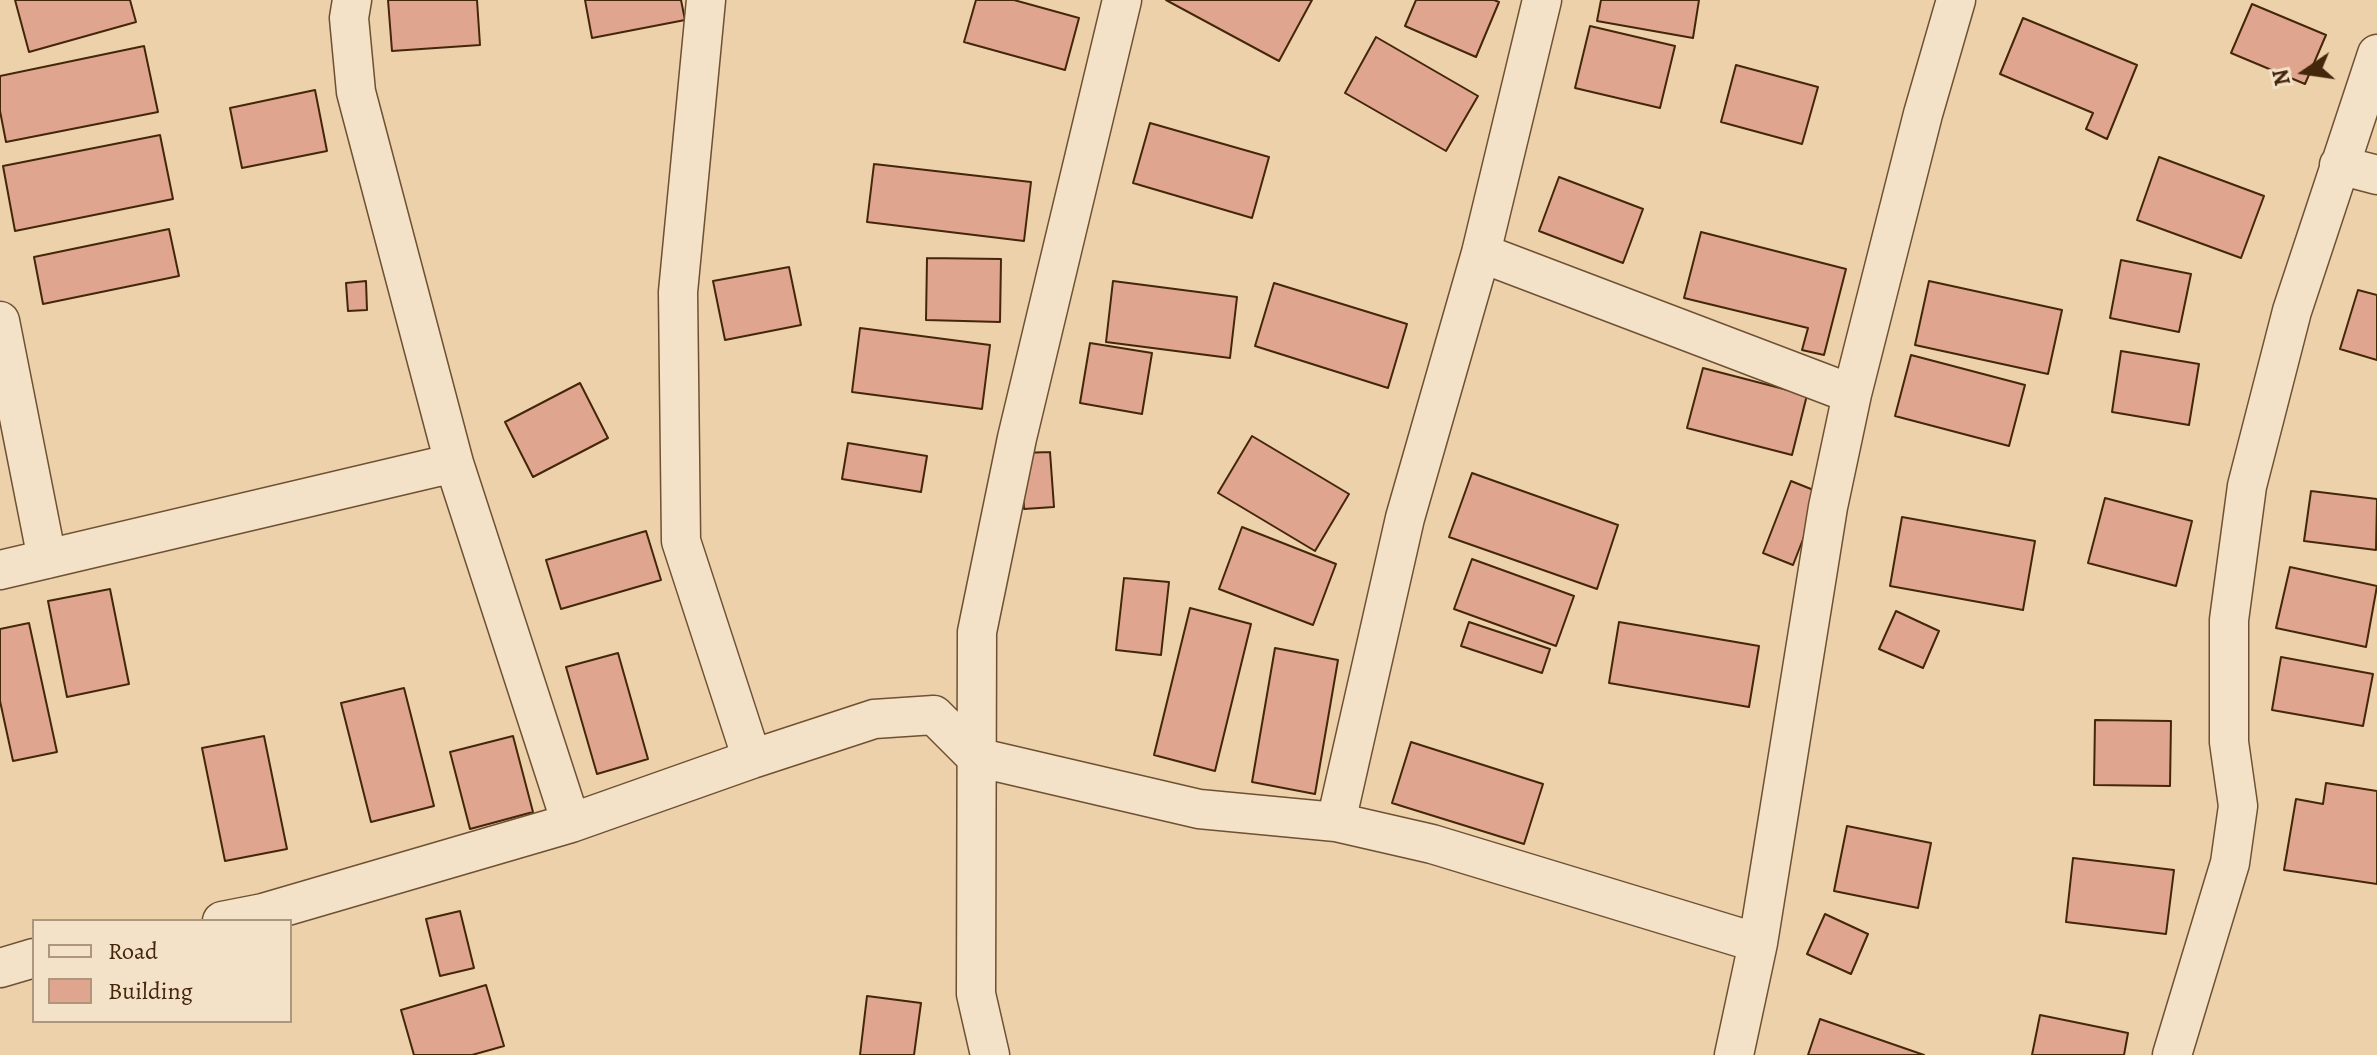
<!DOCTYPE html>
<style>
body{margin:0}
#map{position:relative;width:2377px;height:1055px;overflow:hidden;background:#ecd1aa;font-family:Alegreya,serif}
canvas{display:block}
.legend{position:absolute;left:32px;top:919px;width:260px;height:104px;box-sizing:border-box;background:#f3e1c8;border:2px solid #ad967c;margin:0;padding:10px 14px;list-style:none;font-size:24px;color:#44260a}
.legend li{display:flex;align-items:center;gap:16px;height:40px}
.legend b{width:40px;border:2px solid #ad967c}
.north{position:absolute;left:2265px;top:32px;width:80px;height:80px;-webkit-text-stroke:6px #f3e1c8;paint-order:stroke;rotate:257deg;font-size:22px;font-weight:700;line-height:32px;text-align:center;color:#44260a}
.north::after{content:'';display:block;margin:auto;width:28px;height:36px;background:#44260a;clip-path:polygon(50% 0,100% 100%,50% 72%,0 100%)}
</style>
<div id="map">
<canvas width="2377" height="1055"></canvas>
<ul class="legend">
<li><b style="height:10px;background:#f3e1c8"></b>Road</li>
<li><b style="height:22px;background:#dfa58f"></b>Building</li>
</ul>
<div class="north">N</div>
</div>
<script>
const ctx = document.querySelector('canvas').getContext('2d');
ctx.lineJoin = 'round';
function fill(path, color) {
  ctx.fillStyle = color;
  ctx.fill(path, 'evenodd');
}
function shape(rows) {
  const path = new Path2D();
  for (const r of rows) {
    path.moveTo(r[0], r[1]);
    for (let i = 2; i < r.length; i += 2) path.lineTo(r[i], r[i + 1]);
  }
  return path;
}
function trace(path, color, width, dash) {
  ctx.strokeStyle = color;
  ctx.lineWidth = width;
  ctx.lineCap = dash ? 'butt' : 'round';
  ctx.setLineDash(dash || []);
  ctx.stroke(path);
}
const building = shape([
 [15,0,130,0,136,22,29,52,15,0],
 [388,0,477,0,480,45,392,51,388,0],
 [585,0,681,0,685,20,592,38,585,0],
 [976,0,1014,0,1079,18,1065,70,964,42,976,0],
 [1166,0,1312,0,1279,61,1166,0],
 [1416,0,1494,0,1499,2,1476,57,1405,26,1416,0],
 [1601,0,1699,0,1693,38,1597,21,1601,0],
 [2252,4,2326,35,2305,84,2231,53,2252,4],
 [2023,18,2137,65,2107,139,2086,129,2093,113,2000,74,2023,18],
 [1590,26,1675,46,1660,108,1575,88,1590,26],
 [1376,37,1478,96,1446,151,1345,93,1376,37],
 [144,46,158,112,6,142,0,111,0,76,144,46],
 [1736,65,1818,87,1802,144,1721,122,1736,65],
 [315,90,327,151,242,168,230,108,315,90],
 [1150,123,1269,157,1252,218,1133,183,1150,123],
 [160,135,173,199,15,231,3,166,160,135],
 [2159,157,2264,196,2241,258,2137,220,2159,157],
 [874,164,1031,182,1024,241,867,222,874,164],
 [1559,177,1643,209,1623,263,1539,231,1559,177],
 [169,229,179,276,43,304,34,257,169,229],
 [1701,232,1846,269,1824,355,1802,350,1808,328,1684,298,1701,232],
 [927,258,1001,259,1000,322,926,320,927,258],
 [2121,260,2191,274,2179,332,2110,318,2121,260],
 [789,267,801,325,725,340,713,281,789,267],
 [366,281,367,310,348,311,346,283,366,281],
 [1113,281,1237,297,1230,358,1106,342,1113,281],
 [1929,281,2062,310,2048,374,1915,345,1929,281],
 [1274,283,1407,324,1388,388,1255,346,1274,283],
 [2358,290,2377,295,2377,360,2340,349,2358,290],
 [860,328,990,345,982,409,852,392,860,328],
 [1090,343,1152,353,1142,414,1080,403,1090,343],
 [2121,351,2199,364,2189,425,2112,412,2121,351],
 [1911,355,2025,385,2009,446,1895,416,1911,355],
 [1703,368,1807,395,1792,455,1687,428,1703,368],
 [580,383,608,438,533,477,505,422,580,383],
 [1252,436,1349,494,1315,551,1218,493,1252,436],
 [848,443,927,456,921,492,842,479,848,443],
 [1050,452,1054,507,1024,509,1021,453,1050,452],
 [1472,473,1618,525,1597,589,1449,537,1472,473],
 [1791,481,1821,493,1793,565,1763,553,1791,481],
 [2311,491,2377,499,2376,550,2304,541,2311,491],
 [2105,498,2192,521,2176,586,2088,563,2105,498],
 [1902,517,2035,541,2023,610,1890,586,1902,517],
 [1242,527,1336,564,1313,625,1219,589,1242,527],
 [646,531,661,580,561,609,546,560,646,531],
 [1472,559,1574,596,1556,646,1454,609,1472,559],
 [2290,567,2377,586,2366,647,2276,628,2290,567],
 [1124,578,1169,582,1161,655,1116,650,1124,578],
 [110,589,129,684,67,697,48,601,110,589],
 [1190,608,1251,624,1215,771,1154,755,1190,608],
 [1896,611,1939,631,1923,668,1879,649,1896,611],
 [1469,622,1550,649,1542,673,1461,646,1469,622],
 [1619,622,1759,646,1749,707,1609,683,1619,622],
 [29,623,57,752,13,761,0,701,0,629,29,623],
 [1275,648,1338,660,1315,794,1252,782,1275,648],
 [618,653,648,759,597,774,566,667,618,653],
 [2281,657,2373,674,2363,726,2272,710,2281,657],
 [404,688,434,806,371,822,341,703,404,688],
 [2095,720,2171,721,2170,786,2094,785,2095,720],
 [264,736,287,849,225,861,202,748,264,736],
 [513,736,533,812,470,829,450,752,513,736],
 [1411,742,1543,784,1524,844,1392,803,1411,742],
 [2326,783,2377,791,2377,884,2284,870,2296,799,2323,804,2326,783],
 [1847,826,1931,843,1918,908,1834,891,1847,826],
 [2073,858,2174,870,2166,934,2066,922,2073,858],
 [460,911,474,968,440,976,426,919,460,911],
 [1825,914,1868,934,1851,974,1807,954,1825,914],
 [486,985,504,1046,472,1055,414,1055,401,1010,486,985],
 [867,996,921,1003,914,1055,860,1055,867,996],
 [2040,1015,2128,1033,2124,1055,2032,1055,2040,1015],
 [1820,1019,1924,1055,1808,1055,1820,1019]
]);
const street = shape([
 [352,0,349,18,356,92,454,463,571,823,752,759,874,719,934,715,976,757,1199,809,1336,822,1432,844,1758,943],
 [706,0,678,292,681,541,752,759],
 [2339,165,2377,175],
 [1481,253,1852,394],
 [0,321,47,559],
 [0,570,454,463],
 [1336,822,1405,518,1481,253,1542,0],
 [222,921,263,913,571,823],
 [0,968,34,958],
 [990,1055,976,994,977,632,1017,438,1122,0],
 [1734,1055,1758,943,1828,507,1852,394,1923,114,1956,0],
 [2172,1055,2230,863,2238,806,2229,742,2229,620,2247,486,2292,311,2377,54]
]);
fill(building, '#dfa58f');
trace(building, '#44260a', 2);
trace(street, '#6e5132', 41);
trace(street, '#f3e1c8', 38);
</script>
